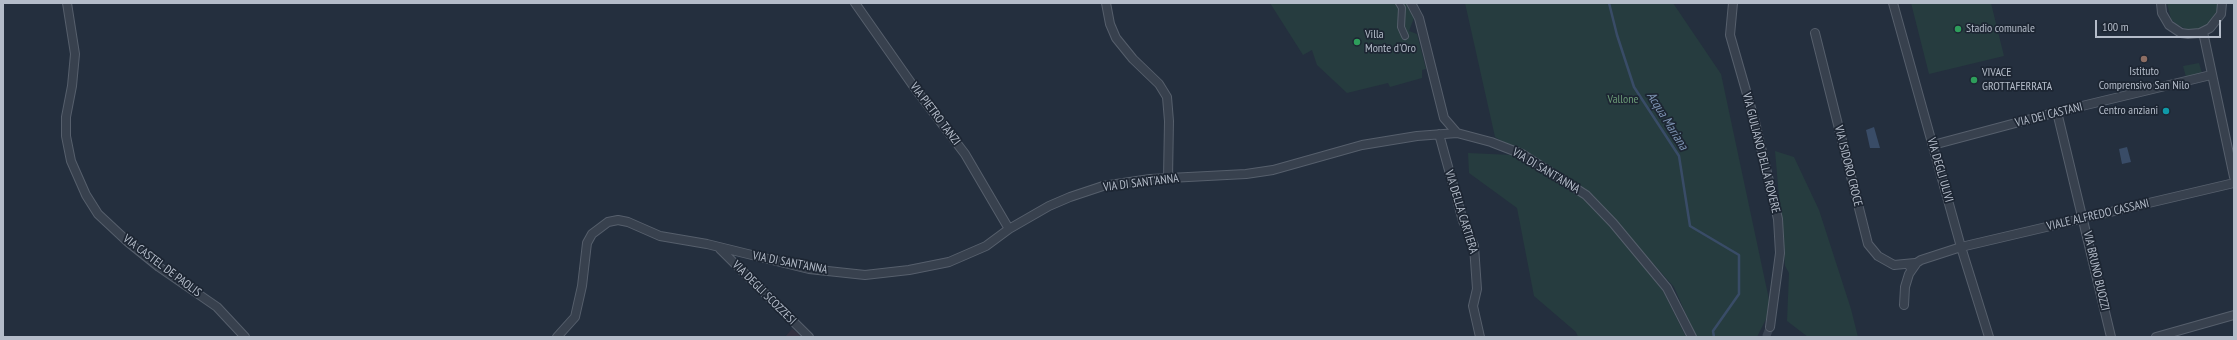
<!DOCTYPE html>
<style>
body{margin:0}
#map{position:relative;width:2237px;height:340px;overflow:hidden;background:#242f3e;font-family:"PT Sans Narrow",sans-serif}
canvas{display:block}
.frame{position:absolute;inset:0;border:4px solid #b4bcc9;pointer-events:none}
.scale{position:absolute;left:2095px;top:20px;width:126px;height:18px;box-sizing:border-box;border:2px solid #b4bcc9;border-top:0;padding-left:5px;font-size:12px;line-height:14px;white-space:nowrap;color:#b4bcc9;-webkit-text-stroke:3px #1d2633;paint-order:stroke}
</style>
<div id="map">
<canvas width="2237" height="340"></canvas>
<div class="frame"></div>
<div class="scale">100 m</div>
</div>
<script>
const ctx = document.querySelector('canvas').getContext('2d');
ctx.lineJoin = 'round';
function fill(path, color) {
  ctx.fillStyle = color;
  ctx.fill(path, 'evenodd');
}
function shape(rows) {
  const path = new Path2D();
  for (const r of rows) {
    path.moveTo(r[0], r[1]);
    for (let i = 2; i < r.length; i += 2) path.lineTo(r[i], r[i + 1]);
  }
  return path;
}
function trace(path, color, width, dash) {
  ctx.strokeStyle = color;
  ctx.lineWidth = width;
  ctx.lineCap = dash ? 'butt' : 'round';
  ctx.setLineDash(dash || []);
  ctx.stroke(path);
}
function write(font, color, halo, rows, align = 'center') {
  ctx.font = font + ' "PT Sans Narrow",sans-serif';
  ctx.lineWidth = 3.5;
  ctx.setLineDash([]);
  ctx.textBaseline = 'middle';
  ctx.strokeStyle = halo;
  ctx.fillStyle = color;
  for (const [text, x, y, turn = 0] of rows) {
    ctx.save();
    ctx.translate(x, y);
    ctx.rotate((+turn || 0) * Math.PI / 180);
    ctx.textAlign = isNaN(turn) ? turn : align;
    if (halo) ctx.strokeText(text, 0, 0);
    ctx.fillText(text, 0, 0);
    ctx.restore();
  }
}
const medical = shape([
 [792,329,798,333,801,337,785,337]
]);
const green = shape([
 [1270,3,1406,3,1414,18,1409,31,1417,34,1426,69,1422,70,1422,78,1390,87,1388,83,1347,93,1317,65,1312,50,1303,55],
 [1465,3,1673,3,1721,74,1771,309,1757,337,1696,337,1674,287,1591,194,1495,137],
 [1911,3,1991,3,2004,56,1929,74],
 [2167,3,2217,3,2217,11,2208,25,2195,30,2188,30,2176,24,2171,19],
 [2199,63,2202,73,2186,77,2183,66],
 [1775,151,1794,157,1819,210,1851,309,1858,337,1808,337,1787,321,1789,273,1785,266],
 [1468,153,1512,155,1584,198,1631,248,1663,291,1686,337,1578,337,1576,332,1534,296,1517,208,1469,173]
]);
const water = shape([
 [1874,127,1880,148,1870,148,1866,130],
 [2127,147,2131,162,2122,164,2119,149]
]);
const stream = shape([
 [1609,3,1617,35,1634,87,1679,156,1690,226,1739,255,1739,294,1713,331,1714,337]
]);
const minorTunnel = shape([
 [1766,337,1770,327]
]);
const pedestrian = shape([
 [1399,3,1402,8,1401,27,1405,36]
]);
const minor = shape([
 [67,3,75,54,72,86,66,117,66,136,71,161,86,195,98,214,128,242,159,267,217,307,245,337],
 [855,3,914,87,965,154,1009,229],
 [1106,3,1110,24,1116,38,1133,59,1159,84,1167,97,1169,121,1168,178],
 [1411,3,1419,18,1444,118,1457,133],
 [1733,3,1730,35,1755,122,1778,219,1780,253,1770,327],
 [1893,3,1961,247,1989,337],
 [2161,3,2162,13,2169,25,2181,33,2188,34,2200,33,2210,28,2221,14,2222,3],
 [2203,32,2234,177],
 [1815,33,1868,244,1878,256,1894,265,1915,263],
 [2057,112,2111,337],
 [1439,134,1463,221,1474,246,1477,289,1473,306,1480,337],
 [1933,145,2057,112,2211,75],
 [720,249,809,337],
 [1910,267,1921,260,1961,247,2234,183],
 [1904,305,1905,287,1909,274,1916,264],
 [557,337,575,317,582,286,587,243,592,234,608,222,618,220,628,222,660,236,707,244,809,269,865,275,909,270,949,262,986,246,1009,229,1049,206,1070,197,1103,186,1150,179,1246,174,1273,170,1362,145,1417,136,1457,133,1491,142,1522,154,1586,195,1613,223,1667,288,1692,337],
 [2156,337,2234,315]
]);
const markers = [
 [1958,29,4,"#2e9e5b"],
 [1357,42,4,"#2e9e5b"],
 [2144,59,4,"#8d6e63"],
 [1974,80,4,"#2e9e5b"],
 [2166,111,4,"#0f9aa8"]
];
const poiNames = [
 ["Stadio comunale",1966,29],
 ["Villa",1365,35],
 ["Monte d'Oro",1365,49],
 ["Istituto",2144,72,"center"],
 ["Comprensivo San Nilo",2144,86,"center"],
 ["VIVACE",1982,73],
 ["GROTTAFERRATA",1982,87],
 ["Centro anziani",2158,111,"right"]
];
const parkNames = [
 ["Vallone",1623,100]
];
const streetNames = [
 ["VIA PIETRO TANZI",935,114,53],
 ["VIA DEI CASTANI",2049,115,-14],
 ["VIA GIULIANO DELLA ROVERE",1761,153,76],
 ["VIA ISIDORO CROCE",1848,166,76],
 ["VIA DEGLI ULIVI",1940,170,74],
 ["VIA DI SANT'ANNA",1546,171,31],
 ["VIA DI SANT'ANNA",1141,183,-7],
 ["VIA DELLA CARTIERA",1461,212,73],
 ["VIALE ALFREDO CASSANI",2098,215,-13],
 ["VIA DI SANT'ANNA",790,263,11],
 ["VIA CASTEL DE PAOLIS",162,266,37],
 ["VIA BRUNO BUOZZI",2096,271,77],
 ["VIA DEGLI SCOZZESI",764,293,45]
];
const waterNames = [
 ["Acqua Mariana",1667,121,58]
];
fill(medical, '#32303f');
fill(green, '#263c3f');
fill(water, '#394c67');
trace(stream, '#394c67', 2.5);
trace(minorTunnel, '#3a4453', 8, [8, 4]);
trace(pedestrian, '#565f6c', 8);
trace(minor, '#565f6c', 10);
trace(pedestrian, '#38414e', 6);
trace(minor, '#38414e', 8);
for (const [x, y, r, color] of markers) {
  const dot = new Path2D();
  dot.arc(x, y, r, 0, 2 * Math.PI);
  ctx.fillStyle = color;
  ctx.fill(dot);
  trace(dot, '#1d2633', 1.5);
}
write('12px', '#b4bcc9', '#1d2633', poiNames, 'left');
write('12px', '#6b9a76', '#1d2633', parkNames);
write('12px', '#b4bcc9', '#1d2633', streetNames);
write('italic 13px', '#7c92b1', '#1d2633', waterNames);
</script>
